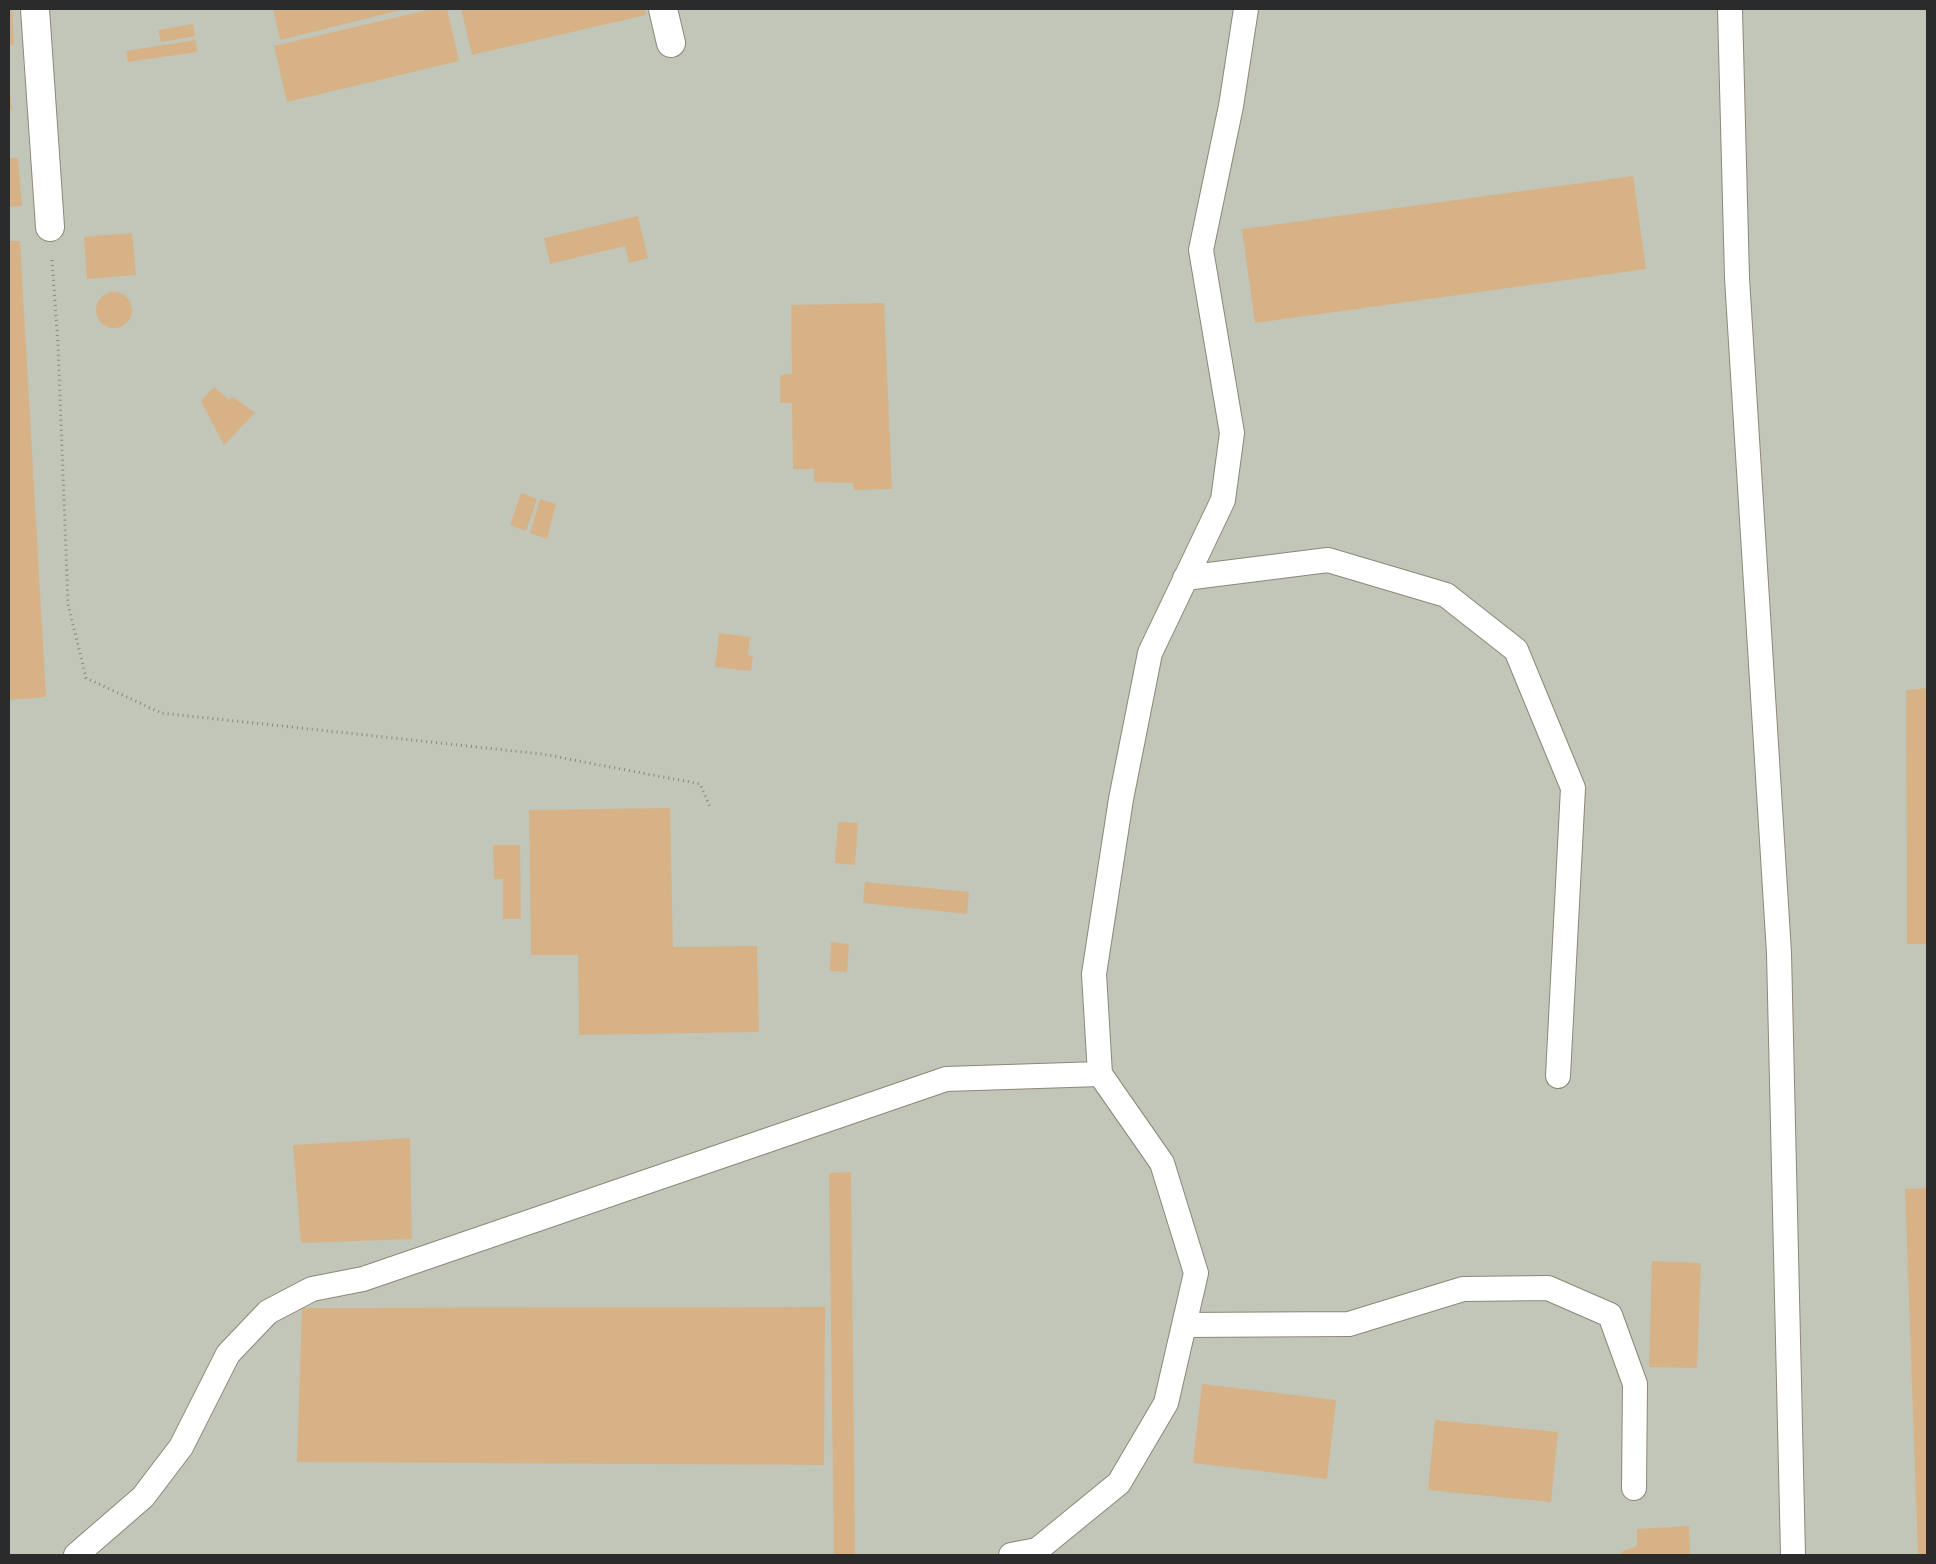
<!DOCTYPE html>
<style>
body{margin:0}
#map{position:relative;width:1936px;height:1564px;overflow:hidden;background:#f0e3c5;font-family:"Shantell Sans",sans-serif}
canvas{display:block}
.frame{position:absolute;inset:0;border:10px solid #2b2b2b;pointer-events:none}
</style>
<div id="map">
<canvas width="1936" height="1564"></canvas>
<div class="frame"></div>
</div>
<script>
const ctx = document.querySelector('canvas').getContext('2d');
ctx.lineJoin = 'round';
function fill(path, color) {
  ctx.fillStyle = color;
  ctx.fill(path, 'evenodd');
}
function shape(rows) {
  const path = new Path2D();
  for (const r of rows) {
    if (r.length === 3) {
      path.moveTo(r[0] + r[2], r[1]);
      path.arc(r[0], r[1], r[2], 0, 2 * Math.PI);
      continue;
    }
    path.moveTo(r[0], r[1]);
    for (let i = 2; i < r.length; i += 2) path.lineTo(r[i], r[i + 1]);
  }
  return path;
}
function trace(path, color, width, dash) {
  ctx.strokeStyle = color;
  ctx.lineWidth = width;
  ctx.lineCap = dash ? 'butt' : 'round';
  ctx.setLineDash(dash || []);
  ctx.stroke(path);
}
const industrial = shape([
 [9,9,1927,9,1927,1555,9,1555]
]);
const building = shape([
 [9,9,12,9,14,45,9,46],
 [273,9,405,9,280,40],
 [432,9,447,9,459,61,287,102,274,46],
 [461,9,644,9,646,15,472,55],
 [193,24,195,36,161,42,158,30],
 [196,40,197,52,128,62,126,51],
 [9,80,12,110,9,110],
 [9,158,18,158,22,206,9,207],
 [1633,176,1646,269,1255,323,1242,229],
 [638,216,648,258,629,263,625,246,550,264,544,238],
 [132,233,136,275,87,279,84,237],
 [9,241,20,241,46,697,9,700],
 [114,310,18],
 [884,303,892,489,854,490,853,483,814,482,814,469,793,469,792,403,780,403,780,375,792,374,791,305],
 [214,387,229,400,233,397,255,413,224,445,201,401],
 [521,493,537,499,526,531,510,525],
 [540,499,556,504,547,539,530,533],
 [719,633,750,637,748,655,753,656,751,671,715,667],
 [1927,688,1927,944,1907,944,1906,690],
 [670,808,673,947,757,946,759,1032,579,1035,578,955,531,955,529,810],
 [838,822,858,823,855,865,835,863],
 [493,845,520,845,521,919,503,919,503,879,494,879],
 [865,882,969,892,967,914,863,903],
 [831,942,849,944,847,972,830,971],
 [410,1138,412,1239,301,1243,293,1145],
 [851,1172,855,1555,834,1555,829,1173],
 [1927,1188,1927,1555,1918,1555,1905,1189],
 [1652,1261,1701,1263,1697,1368,1649,1367],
 [825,1307,824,1465,297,1462,302,1308],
 [1202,1384,1336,1400,1327,1479,1193,1463],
 [1435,1420,1558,1432,1551,1502,1428,1490],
 [1689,1526,1690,1555,1621,1555,1621,1552,1637,1546,1637,1529]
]);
const path = shape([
 [52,260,58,344,68,604,86,678,161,713,542,754,700,784,711,809]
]);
const service = shape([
 [1730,9,1737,278,1779,953,1793,1555],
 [1185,578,1328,560,1446,595,1516,650,1573,788,1558,1076],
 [1184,1325,1349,1324,1463,1289,1548,1288,1610,1315,1635,1384,1634,1488],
 [76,1555,143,1497,181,1447,228,1354,268,1312,312,1289,363,1279,946,1079,1100,1074],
 [1011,1555,1037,1550,1119,1483,1166,1403,1196,1273,1162,1163,1100,1074,1094,974,1121,799,1150,653,1223,500,1232,433,1201,250,1231,106,1246,9]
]);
const minor = shape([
 [35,9,50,227],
 [663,9,671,43]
]);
fill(industrial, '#c2c6b9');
fill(building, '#d7b286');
trace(service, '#8e8778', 26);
trace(minor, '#8e8778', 30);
trace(path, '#8e8778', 3, [1, 4]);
trace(service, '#fff', 24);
trace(minor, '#fff', 28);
</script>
